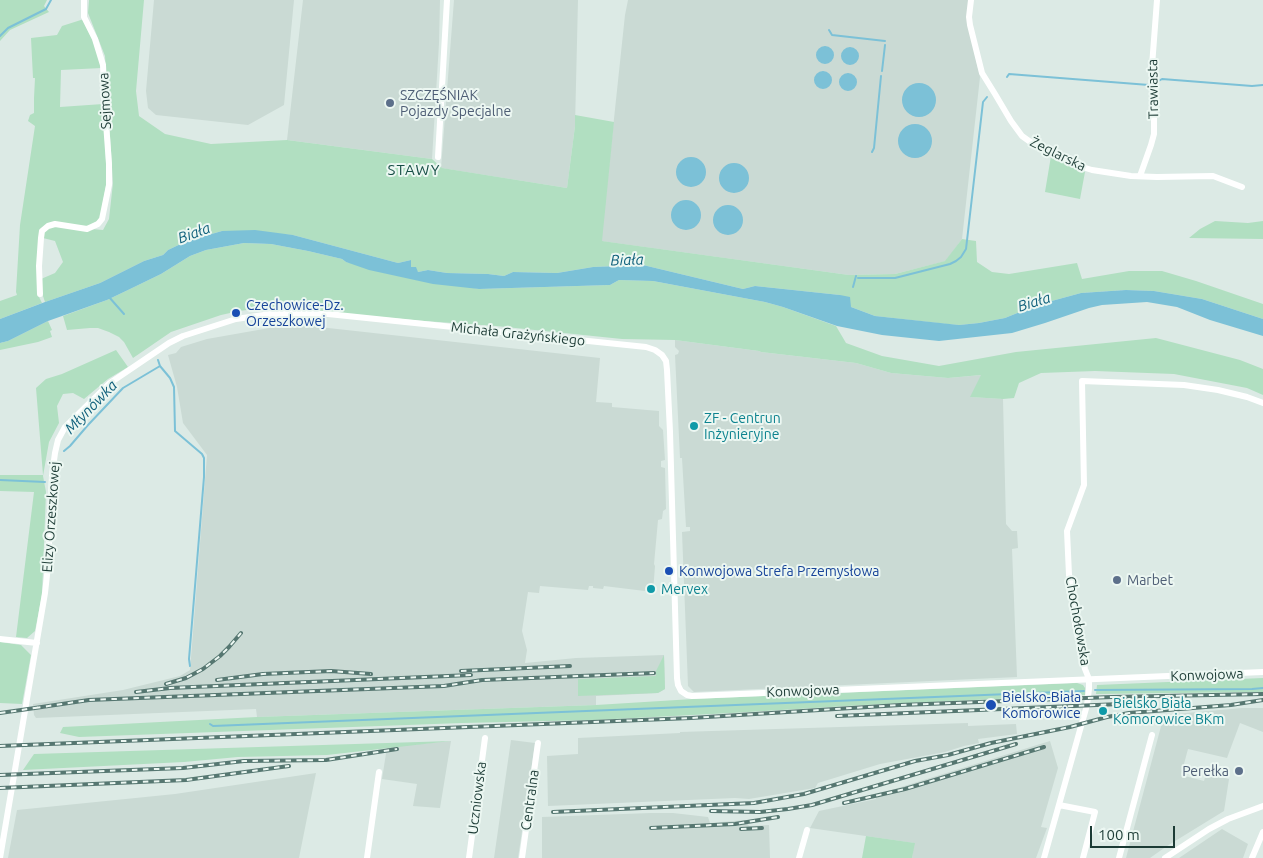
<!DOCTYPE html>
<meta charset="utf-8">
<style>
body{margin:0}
#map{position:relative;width:1263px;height:858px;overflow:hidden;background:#dceae5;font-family:Ubuntu,sans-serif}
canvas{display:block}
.scale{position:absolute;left:1090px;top:826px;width:85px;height:22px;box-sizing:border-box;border:2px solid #1c3b35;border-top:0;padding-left:6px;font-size:15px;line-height:18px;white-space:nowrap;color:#1c3b35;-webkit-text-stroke:4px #ecf7f2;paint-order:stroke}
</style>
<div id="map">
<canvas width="1263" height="858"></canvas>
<div class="scale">100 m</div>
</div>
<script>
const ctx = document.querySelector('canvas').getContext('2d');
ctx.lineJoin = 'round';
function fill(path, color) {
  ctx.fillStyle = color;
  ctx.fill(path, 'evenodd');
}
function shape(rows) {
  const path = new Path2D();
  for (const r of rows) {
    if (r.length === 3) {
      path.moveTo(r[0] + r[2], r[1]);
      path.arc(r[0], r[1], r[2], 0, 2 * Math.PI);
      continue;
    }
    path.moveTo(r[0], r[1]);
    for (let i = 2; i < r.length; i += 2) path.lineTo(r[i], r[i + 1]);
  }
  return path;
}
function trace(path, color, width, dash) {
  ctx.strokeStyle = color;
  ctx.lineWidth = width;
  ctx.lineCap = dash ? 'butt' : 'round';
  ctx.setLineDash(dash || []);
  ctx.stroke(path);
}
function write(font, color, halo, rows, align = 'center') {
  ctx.font = font + ' Ubuntu,sans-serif';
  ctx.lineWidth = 4;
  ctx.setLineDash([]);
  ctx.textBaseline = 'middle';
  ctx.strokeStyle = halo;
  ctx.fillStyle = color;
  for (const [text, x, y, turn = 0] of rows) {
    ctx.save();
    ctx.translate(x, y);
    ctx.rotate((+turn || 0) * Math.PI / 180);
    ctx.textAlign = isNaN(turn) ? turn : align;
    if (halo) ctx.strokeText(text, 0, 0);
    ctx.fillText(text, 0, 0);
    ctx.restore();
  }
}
const built = shape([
 [154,0,294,0,284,105,248,125,156,115,148,108,146,91],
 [303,0,440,0,439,43,432,159,287,140],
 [454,0,578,0,575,126,567,188,441,168],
 [628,0,969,0,967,20,980,77,962,239,946,261,895,274,849,275,601,241,625,15],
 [292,324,600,358,596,402,612,403,612,407,659,411,659,426,663,430,665,460,661,461,661,467,665,468,666,509,663,511,662,519,658,520,654,564,655,566,653,592,604,586,603,589,593,588,593,586,589,586,588,590,540,586,539,593,528,592,522,631,527,650,525,663,576,658,664,655,665,689,658,693,596,696,596,705,257,717,256,709,36,718,34,715,33,704,123,690,180,676,190,670,207,455,183,423,177,387,168,355,176,353,181,347,207,339],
 [675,340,759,351,761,352,856,363,891,373,948,378,982,375,971,397,1003,399,1006,524,1012,531,1017,531,1018,548,1012,549,1017,677,694,692,688,686,682,532,690,531,690,527,686,527,682,458,680,458,675,355,678,354,679,351,675,347],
 [1242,708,1263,708,1263,732,1240,723,1227,758,1188,749,1181,775,1204,781,1206,774,1229,779,1224,811,1167,846,1150,858,1126,858,1164,715],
 [968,723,968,726,1016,724,1017,734,978,739,979,743,964,746,945,752,880,764,818,783,815,788,749,799,735,798,548,806,547,756,578,754,578,738,680,733,680,732],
 [511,740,535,743,527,798,518,858,494,858],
 [451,741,440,808,413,806,417,784,382,779,387,747],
 [1050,741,1058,768,1041,827,1047,828,1036,858,912,858,914,843,810,828,819,811,876,799,875,795],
 [316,773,299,858,8,858,17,810,175,794],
 [651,813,673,813,708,817,710,823,745,820,749,826,769,825,770,858,542,858,542,817],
 [1222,829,1248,844,1243,858,1179,858]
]);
const green = shape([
 [0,0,47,0,44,6,49,12,10,30,0,41],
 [89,0,144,0,136,91,139,116,165,134,211,144,287,140,432,159,442,168,567,188,575,126,575,115,614,122,602,241,849,275,895,274,945,261,962,239,976,241,977,262,992,272,1009,274,1077,263,1082,279,1129,271,1162,271,1196,281,1263,304,1263,319,1202,299,1154,291,1126,290,1081,293,1037,305,1005,318,979,323,959,325,947,324,875,316,851,307,840,295,755,286,743,289,643,265,593,267,557,273,513,272,504,276,488,274,447,273,428,270,418,272,411,267,411,260,398,263,293,235,222,231,187,241,168,250,163,255,144,261,100,283,45,302,42,293,41,279,55,273,63,262,55,241,43,238,44,232,49,228,56,226,103,230,109,219,113,183,105,56,88,13],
 [84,19,92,38,102,68,61,70,60,107,103,104,107,180,100,219,89,226,44,226,38,295,42,303,0,319,0,301,17,295,16,292,20,225,35,126,28,121,30,115,34,113,34,98,35,78,33,78,31,38,57,35,62,26],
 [1051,156,1085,172,1080,199,1045,192],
 [1215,221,1248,223,1263,221,1263,239,1189,238,1200,229],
 [244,243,271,244,308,251,342,259,346,262,479,289,610,285,619,280,653,281,765,302,783,307,836,326,846,343,882,356,939,366,1016,352,1156,338,1240,360,1263,369,1263,395,1247,388,1174,374,1095,371,1041,373,1019,383,1014,398,1003,399,970,397,981,375,948,378,891,373,856,363,761,352,759,351,675,340,622,339,496,326,424,321,314,311,314,306,287,305,239,311,221,315,171,332,133,358,124,342,119,337,109,332,98,328,90,328,67,330,63,316,107,300,128,290,161,274,190,256,206,250],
 [48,321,52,330,50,331,52,337,38,342,0,350,0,343,8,341],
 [116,350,128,367,108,379,84,399,73,393,63,394,57,406,59,423,49,442,43,476,46,492,42,595,35,631,27,638,16,637,34,492,0,491,0,475,43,475,36,388,46,379,62,374],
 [0,642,21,645,31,655,22,704,0,703],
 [664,655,665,689,658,693,578,696,578,679,656,676,656,671],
 [1263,678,1263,692,1096,694,1097,685],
 [1077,683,1083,685,1085,688,1085,695,864,705,732,713,595,720,462,723,79,737,60,733,63,727,257,717,596,705,693,699],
 [451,741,327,755,238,757,184,762,23,770,34,754],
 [866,836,915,843,912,858,862,858]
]);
const water = shape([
 [825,55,9],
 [850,56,9],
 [823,80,9],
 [848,82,9],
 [919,100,17],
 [915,141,17],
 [691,172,15],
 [734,178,15],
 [686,215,15],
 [728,220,15],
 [255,230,293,235,398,263,411,260,411,267,416,267,418,272,428,270,447,273,488,274,504,276,513,272,557,273,593,267,643,265,743,289,755,286,840,295,850,297,851,307,875,316,959,325,979,323,1005,318,1037,305,1081,293,1126,290,1154,291,1202,299,1263,319,1263,336,1210,320,1177,307,1147,302,1102,305,1089,308,1045,323,1012,333,939,341,882,335,837,326,783,307,765,302,653,281,619,280,610,285,479,289,433,284,369,270,346,262,342,259,308,251,271,244,244,243,206,250,190,256,161,274,128,290,107,300,48,321,8,341,0,343,0,319,45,302,100,283,144,261,163,255,168,250,187,241,222,231]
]);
const stream = shape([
 [829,30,832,35,885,41],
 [0,36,8,28,46,9,51,0],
 [882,71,885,45],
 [1007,77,1009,74,1149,85],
 [1157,82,1162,79,1252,86,1263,85],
 [872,152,874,148,881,76],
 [858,278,895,278,950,264,956,261,961,257,966,249,983,102,987,97],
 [853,287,856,276],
 [109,297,124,314],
 [158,360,160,366,170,378,174,387,175,431,202,454,204,458,204,477,189,659,190,666],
 [64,451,70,446,88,425,123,388,160,366],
 [0,480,45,482],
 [1095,690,1252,689,1263,688],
 [210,724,213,726,1084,691]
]);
const minor = shape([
 [971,0,969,17,970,25,982,73,995,94,1011,121,1022,136,1029,141,1079,166,1092,170,1131,176,1157,177,1213,176,1242,187],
 [438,157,447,0],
 [1140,176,1151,145,1154,134,1154,99,1152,66,1157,0],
 [40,294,39,266,41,238,42,231,48,226,55,224,87,229,98,224,102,219,109,185,109,164,105,109,103,65,95,39,84,17,84,0],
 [0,639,37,643],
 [1059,805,1095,812,1083,858],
 [0,858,45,593,48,566,52,475,55,453,58,440,65,427,72,420,110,383,169,343,183,336,236,319,271,314,296,313,328,314,646,347,655,350,662,355,666,361,667,370,670,432,677,678,678,685,681,691,687,695,692,696,1263,672],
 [367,858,379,772],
 [469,858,485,738],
 [522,858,538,743],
 [799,858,807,830],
 [1044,858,1087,705,1089,689,1089,679,1085,669,1075,624,1073,587,1069,575,1067,531,1084,485,1082,381,1184,385,1218,390,1247,397,1263,403],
 [1119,858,1152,735],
 [1165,858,1209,829,1228,819,1263,806],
 [1252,858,1263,832]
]);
const rail = shape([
 [461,671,570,666],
 [217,680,263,674,331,671,371,674],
 [166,684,186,678,203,669,220,656,229,647,241,633],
 [136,692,170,688,471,675],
 [35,708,89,700,444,686,482,680,654,673],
 [0,713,42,707],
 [837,716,1144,703],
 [0,746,691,718,900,705,1112,697,1263,694],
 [0,775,183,768,244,761,326,760,397,749],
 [0,788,186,780,289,766],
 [844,803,905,789,1044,747],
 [711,811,760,812,788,809,812,805,1016,744],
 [553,812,754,803,804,794,915,761,948,755,991,743,1070,727,1107,717,1129,713,1231,705,1263,700],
 [651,828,735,824,778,817],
 [741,829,762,828]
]);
const markers = [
 [390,103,5,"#5c6f8a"],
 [236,313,5,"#1a4fb4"],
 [694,426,5,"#0f9aa8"],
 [669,571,5,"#1a4fb4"],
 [1117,580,5,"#5c6f8a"],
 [651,589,5,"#0f9aa8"],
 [991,705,6,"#1a4fb4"],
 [1103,711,5,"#0f9aa8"],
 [1239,771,5,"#5c6f8a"]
];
const streetNames = [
 ["Trawiasta",1153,89,-91],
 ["Sejmowa",105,101,-93],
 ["Żeglarska",1058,154,26],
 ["Michała Grażyńskiego",518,334,6],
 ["Elizy Orzeszkowej",51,517,-86],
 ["Chochołowska",1078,621,80],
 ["Konwojowa",1207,675,-2],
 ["Konwojowa",803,691,-2],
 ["Uczniowska",477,798,-83],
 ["Centralna",530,800,-82]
];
const serviceNames = [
 ["SZCZĘŚNIAK",400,95],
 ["Pojazdy Specjalne",400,111],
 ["Marbet",1127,580],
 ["Perełka",1229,771,"right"]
];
const transitNames = [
 ["Czechowice-Dz.",246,305],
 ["Orzeszkowej",246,321],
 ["Konwojowa Strefa Przemysłowa",679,571],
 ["Bielsko-Biała",1002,697],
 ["Komorowice",1002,713]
];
const cultureNames = [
 ["ZF - Centrun",704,418],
 ["Inżynieryjne",704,434],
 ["Mervex",661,589],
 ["Bielsko Biała",1113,703],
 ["Komorowice BKm",1113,719]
];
const neighbourhoodNames = [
 ["STAWY",414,170]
];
const waterNames = [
 ["Biała",194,233,-20],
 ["Biała",627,260,-2],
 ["Biała",1034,302,-17],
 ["Młynówka",91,407,-46]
];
fill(built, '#cadad4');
fill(green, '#b1dfc1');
fill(water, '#7cc1d7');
trace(stream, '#7cc1d7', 2);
trace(minor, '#fff', 6);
trace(rail, '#567771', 4);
trace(rail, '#ecf7f2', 2, [5.5]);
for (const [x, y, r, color] of markers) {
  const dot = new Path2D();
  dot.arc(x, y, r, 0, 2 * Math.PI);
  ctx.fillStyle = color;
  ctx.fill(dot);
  trace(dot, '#ecf7f2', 2);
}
write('14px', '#1c3b35', '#ecf7f2', streetNames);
write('14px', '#4e5e75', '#ecf7f2', serviceNames, 'left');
write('14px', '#164399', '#ecf7f2', transitNames, 'left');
write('14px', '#0d838f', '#ecf7f2', cultureNames, 'left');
ctx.letterSpacing = '1px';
write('15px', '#174e46', '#ecf7f2', neighbourhoodNames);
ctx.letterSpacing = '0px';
write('italic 15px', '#11617c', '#ecf7f2', waterNames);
</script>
